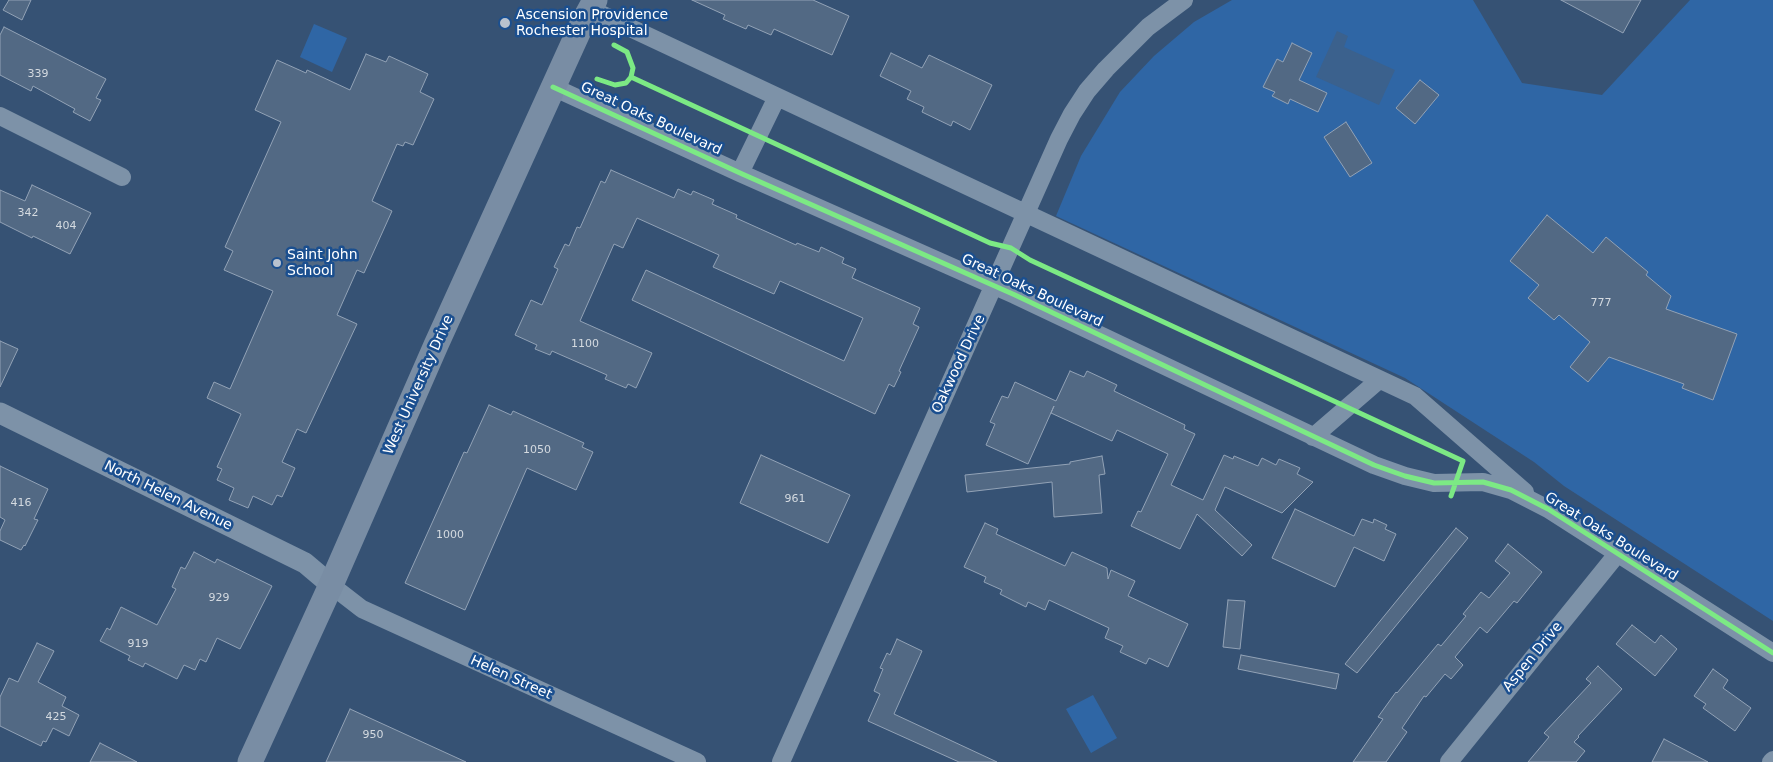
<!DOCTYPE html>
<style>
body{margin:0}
canvas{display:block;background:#365274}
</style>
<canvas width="1773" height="762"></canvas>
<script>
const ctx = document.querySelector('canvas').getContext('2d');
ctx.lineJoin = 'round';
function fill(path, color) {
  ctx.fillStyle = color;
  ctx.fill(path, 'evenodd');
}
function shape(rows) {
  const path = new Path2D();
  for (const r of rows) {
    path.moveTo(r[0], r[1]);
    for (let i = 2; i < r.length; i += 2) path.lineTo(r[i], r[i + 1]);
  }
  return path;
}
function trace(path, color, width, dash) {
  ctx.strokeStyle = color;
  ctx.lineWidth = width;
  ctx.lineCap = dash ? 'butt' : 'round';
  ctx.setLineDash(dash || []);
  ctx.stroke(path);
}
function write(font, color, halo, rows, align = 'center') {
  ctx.font = font + ' "DejaVu Sans",sans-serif';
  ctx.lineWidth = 5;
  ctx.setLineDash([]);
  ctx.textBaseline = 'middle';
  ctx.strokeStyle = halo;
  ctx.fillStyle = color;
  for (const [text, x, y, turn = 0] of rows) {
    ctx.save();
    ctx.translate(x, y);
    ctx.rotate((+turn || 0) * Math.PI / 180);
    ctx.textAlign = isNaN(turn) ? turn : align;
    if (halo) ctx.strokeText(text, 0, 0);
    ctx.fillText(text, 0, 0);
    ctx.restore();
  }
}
const green = shape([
 [1232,0,1473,0,1522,83,1602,95,1690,0,1773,0,1773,621,1564,486,1534,462,1405,378,1056,216,1081,156,1120,92,1154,56,1194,22],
 [314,24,347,38,332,72,300,57],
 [1093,695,1117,738,1091,753,1066,709]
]);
const water = shape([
 [1337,31,1348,36,1344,47,1395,70,1379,105,1316,77]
]);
const building = shape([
 [9,0,31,0,22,20,3,10,9,0],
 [692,0,813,0,849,16,832,55,774,29,771,35,748,25,746,29,723,19,725,15,692,0],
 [1561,0,1641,0,1623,33,1561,0],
 [4,27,106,79,96,98,101,100,90,121,73,112,75,109,33,86,31,91,0,75,0,35,4,27],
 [1292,43,1312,53,1299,80,1327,93,1318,112,1290,99,1288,104,1272,96,1275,92,1263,87,1277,59,1283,62,1292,43],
 [891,53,922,68,929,55,992,85,970,130,953,121,951,126,922,112,924,107,907,99,911,91,880,76,891,53],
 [366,54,386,62,389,56,428,74,420,92,434,99,413,145,405,142,403,146,397,144,372,201,392,211,364,273,357,270,337,315,357,324,306,433,297,429,282,462,295,468,282,497,277,495,272,505,253,496,248,508,229,500,234,488,217,480,222,469,217,467,241,414,207,398,214,382,230,389,273,291,224,270,233,251,225,247,281,122,255,110,277,60,306,73,307,70,350,90,366,54],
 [1420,80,1439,95,1415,124,1396,108,1420,80],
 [1346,122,1372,163,1350,177,1324,137,1346,122],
 [611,170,674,198,678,189,691,195,693,191,714,200,712,204,737,215,736,218,796,245,797,243,819,252,821,247,844,258,842,263,856,269,852,278,920,308,913,324,919,327,899,371,901,372,894,387,889,384,875,414,632,300,646,270,844,361,863,318,780,281,774,294,713,267,719,255,637,218,623,248,614,244,580,321,652,353,636,388,628,384,626,388,605,379,607,375,552,351,550,355,535,349,537,345,515,335,531,300,542,305,558,269,554,267,565,244,569,246,577,227,580,228,601,181,605,183,611,170],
 [32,185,91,213,70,254,33,236,32,238,0,222,0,190,25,201,32,185],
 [1547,215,1593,253,1606,237,1648,272,1646,275,1671,296,1666,309,1737,334,1713,400,1682,388,1684,384,1609,357,1588,382,1570,367,1590,342,1559,315,1554,320,1528,298,1539,285,1510,261,1547,215],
 [0,341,18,349,0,387,0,341],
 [1070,371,1084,377,1087,371,1117,385,1114,391,1185,425,1184,429,1195,434,1171,485,1203,500,1224,455,1233,459,1234,456,1258,466,1262,458,1276,465,1279,459,1300,468,1297,474,1313,482,1282,513,1225,487,1215,510,1252,545,1242,556,1197,514,1180,549,1131,526,1138,511,1141,512,1168,454,1117,430,1112,441,1051,413,1054,406,1028,464,986,445,995,424,990,422,1002,396,1008,398,1015,382,1056,401,1070,371],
 [489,405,511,415,513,411,584,443,582,447,593,452,576,490,527,468,465,610,405,583,464,452,467,453,489,405],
 [761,455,850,495,828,543,740,503,761,455],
 [1102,456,1105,474,1099,475,1102,513,1054,517,1052,482,967,492,965,475,1070,464,1070,462,1102,456],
 [0,466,48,489,34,519,38,520,25,546,24,545,21,550,0,540,0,531,5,520,0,517,0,466],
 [1295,509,1354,536,1362,519,1373,523,1374,519,1387,525,1385,529,1396,534,1384,561,1354,547,1335,587,1272,558,1295,509],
 [985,523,998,529,996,534,1065,566,1072,552,1107,568,1108,579,1111,570,1135,581,1128,596,1188,624,1168,667,1149,658,1146,664,1120,652,1123,646,1105,638,1109,628,1049,600,1045,610,1028,602,1026,607,1000,594,1002,590,984,582,986,577,964,567,985,523],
 [1456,528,1468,538,1357,673,1345,664,1456,528],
 [1508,544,1542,572,1517,603,1514,601,1487,633,1480,627,1455,657,1463,665,1451,679,1445,674,1426,697,1424,696,1402,728,1407,732,1386,762,1353,762,1383,719,1378,717,1396,692,1397,693,1438,644,1441,646,1466,616,1463,614,1481,592,1489,598,1510,573,1495,561,1508,544],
 [194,552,215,563,217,559,272,586,240,649,217,638,206,662,200,659,195,670,184,665,177,679,145,663,143,667,128,660,130,656,100,641,107,628,110,630,121,607,157,625,176,589,172,587,181,567,185,569,194,552],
 [1228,600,1245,601,1240,649,1223,647,1228,600],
 [1632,625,1655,643,1661,635,1677,649,1655,676,1616,644,1632,625],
 [897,639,922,651,894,714,997,762,959,762,868,721,880,694,874,691,883,669,880,668,887,653,890,655,897,639],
 [37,643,54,651,38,682,66,697,62,706,79,715,69,736,53,728,46,742,43,741,41,746,0,726,0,697,9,678,18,682,37,643],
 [1241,655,1339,674,1336,689,1238,669,1241,655],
 [1598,666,1622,689,1578,736,1579,737,1574,742,1585,751,1576,762,1528,762,1549,737,1544,733,1591,683,1586,679,1598,666],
 [1713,669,1728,680,1723,688,1751,708,1735,731,1703,708,1706,704,1694,696,1713,669],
 [350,709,466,762,326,762,350,709],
 [1664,739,1708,762,1652,762,1664,739],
 [100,743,137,762,90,762,100,743]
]);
const minor = shape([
 [590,9,1415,396,1525,492],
 [553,87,740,173,1015,295,1374,465,1405,476,1434,483,1483,482,1511,490,1548,509,1773,653],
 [0,116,122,177],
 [740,173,777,97],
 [1313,437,1379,380],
 [331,585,362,609,697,762],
 [781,762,1059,139,1072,114,1087,91,1106,69,1148,27,1184,0],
 [1449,762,1618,553],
 [1771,762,1773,760]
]);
const tertiary = shape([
 [0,413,305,563,331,585]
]);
const secondary = shape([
 [250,762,331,585,436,345,582,24,595,0]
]);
const cycleway = shape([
 [631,77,990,243,1011,248,1030,260,1463,461,1451,496],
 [597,79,615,85,626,83,631,77,633,68,627,52,614,45],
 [553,87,740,173,1015,295,1374,465,1405,476,1434,483,1483,482,1511,490,1548,509,1773,653]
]);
const markers = [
 [505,23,6,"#b9c2ce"],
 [277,263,5,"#b9c2ce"]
];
const numberNames = [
 ["339",38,74],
 ["342",28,213],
 ["404",66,226],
 ["777",1601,303],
 ["1100",585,344],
 ["1050",537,450],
 ["961",795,499],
 ["416",21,503],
 ["1000",450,535],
 ["929",219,598],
 ["919",138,644],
 ["425",56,717],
 ["950",373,735]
];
const poiNames = [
 ["Ascension Providence",516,15],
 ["Rochester Hospital",516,31],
 ["Saint John",287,255],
 ["School",287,271]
];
const streetNames = [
 ["Great Oaks Boulevard",651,119,25],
 ["Great Oaks Boulevard",1032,291,25],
 ["Oakwood Drive",959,364,-65],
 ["West University Drive",419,385,-66],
 ["North Helen Avenue",168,496,26],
 ["Great Oaks Boulevard",1611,537,32],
 ["Aspen Drive",1533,657,-51],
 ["Helen Street",511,678,24]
];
fill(green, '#2f66a5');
fill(water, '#3b618d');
fill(building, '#526984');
trace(building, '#92a2b6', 1);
trace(minor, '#7d92a8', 18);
trace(tertiary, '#7d92a8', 21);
trace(secondary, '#798da4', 25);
trace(cycleway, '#7ce984', 5);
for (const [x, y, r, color] of markers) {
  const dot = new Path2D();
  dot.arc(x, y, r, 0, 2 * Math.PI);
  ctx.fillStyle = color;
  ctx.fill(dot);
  trace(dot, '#1b4f8f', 2);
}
write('11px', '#d4dae0', null, numberNames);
write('14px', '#fff', '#1b4f8f', poiNames, 'left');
write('14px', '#fff', '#1b4f8f', streetNames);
</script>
